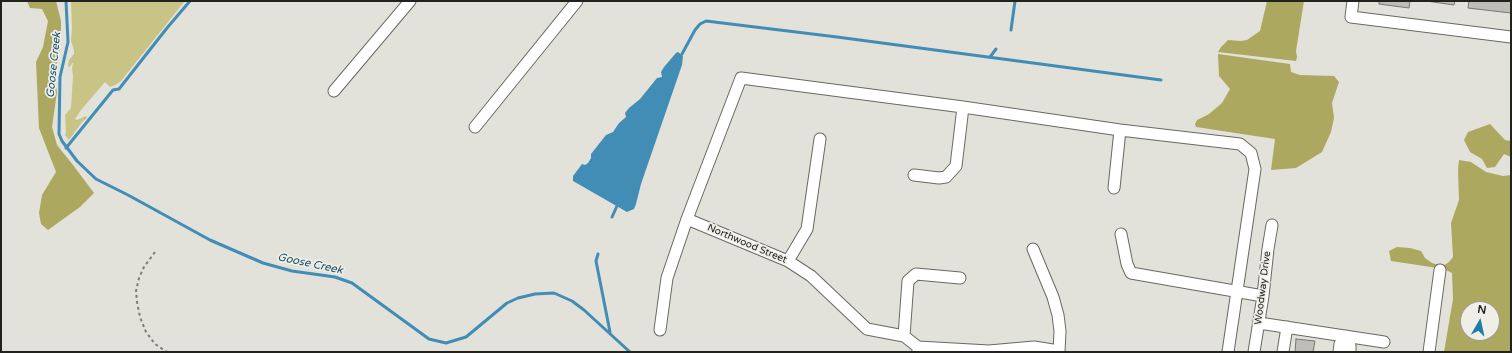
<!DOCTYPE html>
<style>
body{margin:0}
#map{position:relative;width:1512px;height:353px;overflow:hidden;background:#e2e2da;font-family:"Varela Round",sans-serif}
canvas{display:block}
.frame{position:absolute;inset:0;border:2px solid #21211e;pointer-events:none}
.north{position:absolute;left:1460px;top:301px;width:40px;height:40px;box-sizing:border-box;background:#efefe7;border:1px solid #9d9d97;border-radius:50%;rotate:9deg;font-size:11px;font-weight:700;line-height:16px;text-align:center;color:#21211e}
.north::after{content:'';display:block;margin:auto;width:14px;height:18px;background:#1d7da9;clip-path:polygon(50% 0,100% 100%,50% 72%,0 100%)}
</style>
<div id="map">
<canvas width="1512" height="353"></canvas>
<div class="frame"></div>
<div class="north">N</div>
</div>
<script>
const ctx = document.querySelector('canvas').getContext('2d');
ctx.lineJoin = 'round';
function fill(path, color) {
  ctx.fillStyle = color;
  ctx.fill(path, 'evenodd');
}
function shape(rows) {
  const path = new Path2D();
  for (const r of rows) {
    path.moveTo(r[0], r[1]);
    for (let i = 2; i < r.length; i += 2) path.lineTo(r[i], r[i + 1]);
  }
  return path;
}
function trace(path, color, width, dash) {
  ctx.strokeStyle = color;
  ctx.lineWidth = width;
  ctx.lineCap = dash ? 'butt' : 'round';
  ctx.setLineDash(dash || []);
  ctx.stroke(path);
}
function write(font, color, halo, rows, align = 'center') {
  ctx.font = font + ' "Varela Round",sans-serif';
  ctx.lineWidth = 3.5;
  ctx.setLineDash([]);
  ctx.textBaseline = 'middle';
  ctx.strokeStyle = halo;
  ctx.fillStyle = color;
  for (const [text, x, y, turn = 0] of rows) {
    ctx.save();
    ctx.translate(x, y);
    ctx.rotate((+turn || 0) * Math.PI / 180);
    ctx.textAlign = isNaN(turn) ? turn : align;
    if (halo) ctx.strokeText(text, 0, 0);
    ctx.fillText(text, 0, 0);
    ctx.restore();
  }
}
const green = shape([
 [71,1,184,1,184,2,121,81,115,85,110,87,105,82,81,110,75,119,77,120,86,116,87,118,82,122,69,140,65,135,66,132,65,115,71,108,73,76,72,68,73,63,72,63,70,67,68,66,69,60,74,54,74,50,71,41,72,28]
]);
const forest = shape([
 [27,1,56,1,61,21,61,38,59,54,54,76,57,92,52,127,57,145,73,165,94,193,80,207,48,230,41,224,39,213,42,195,56,172,39,128,36,62,43,47,48,21,42,9,30,8],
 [1267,1,1304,1,1296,51,1297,57,1296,61,1218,52,1221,47,1228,40,1241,41,1247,40,1260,31],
 [1218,54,1290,64,1291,72,1300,75,1334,76,1339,82,1332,103,1334,118,1331,132,1322,152,1296,168,1271,170,1275,139,1196,127,1195,124,1197,120,1209,114,1222,103,1230,89,1219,76],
 [1490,124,1505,140,1511,141,1511,157,1504,154,1495,167,1487,168,1482,159,1470,152,1464,140,1468,132],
 [1459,160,1471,162,1486,172,1503,176,1511,175,1511,352,1444,352,1453,299,1452,273,1444,269,1391,261,1389,251,1397,247,1410,248,1421,251,1425,258,1432,263,1443,266,1449,262,1453,257,1451,223,1459,200,1458,170],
 [1468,309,1492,309,1492,333,1468,333]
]);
const water = shape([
 [678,52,683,56,682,65,641,184,636,204,634,209,627,212,573,181,573,176,582,164,585,165,588,163,591,158,591,154,606,135,613,132,619,123,626,117,625,113,629,108,640,99,657,78,662,77,661,72,664,67,676,53]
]);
const stream = shape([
 [66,1,68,42,60,77,59,134,62,141,77,161,96,179,128,195,210,240,263,263,292,271,335,277,352,283,429,339,446,343,466,337,507,303,518,298,535,294,554,293,572,301,584,310,630,352],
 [1011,30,1015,1],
 [682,54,695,30,700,24,706,21,837,37,1161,80],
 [990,57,996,49],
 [66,148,113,90,119,89,167,28,190,1],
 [612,217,617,206],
 [598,254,596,261,610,332]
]);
const building = shape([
 [1379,1,1410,1,1409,8,1379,4,1379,1],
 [1426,1,1455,1,1454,5,1426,1],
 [1469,1,1511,1,1511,13,1468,8,1469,1],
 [1296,339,1315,341,1313,352,1295,352,1296,339]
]);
const path = shape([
 [155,252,144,267,139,278,136,291,137,302,140,317,146,332,155,344,167,352]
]);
const minor = shape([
 [1353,1,1351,17,1511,37],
 [334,91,410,1],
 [475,127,577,1],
 [914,175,939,178,946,177,956,166,963,107],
 [1114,188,1120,130],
 [687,219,788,261,811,276,867,329,904,336,918,347,918,352],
 [1121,234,1127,264,1131,273,1263,296],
 [1033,249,1053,297,1058,315,1060,331,1059,352],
 [788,261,807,229,820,139],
 [1259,323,1384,342],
 [660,330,667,278,687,219,741,78,963,107,1120,130,1240,144,1251,153,1255,169,1228,352],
 [904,336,908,281,916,274,960,278],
 [1346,336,1350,346,1350,352],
 [918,347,989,351,1034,347,1059,351],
 [1254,352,1263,296,1268,249,1272,225],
 [1283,352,1287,327],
 [1339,352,1340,344,1346,336],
 [1429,352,1440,270]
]);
const streetNames = [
 ["Northwood Street",747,244,23],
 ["Woodway Drive",1263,288,-83]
];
const waterNames = [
 ["Goose Creek",54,65,-84],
 ["Goose Creek",310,264,12]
];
fill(green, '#c7c485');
fill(forest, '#ada85f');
fill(water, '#428db5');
trace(stream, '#428db5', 3);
fill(building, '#bebeb7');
trace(building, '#777770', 1);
trace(minor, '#696963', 13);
trace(path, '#7d7d78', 2, [3, 3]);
trace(minor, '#fff', 11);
write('10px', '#21211e', '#efefe7', streetNames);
write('italic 11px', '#124e6a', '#efefe7', waterNames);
</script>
